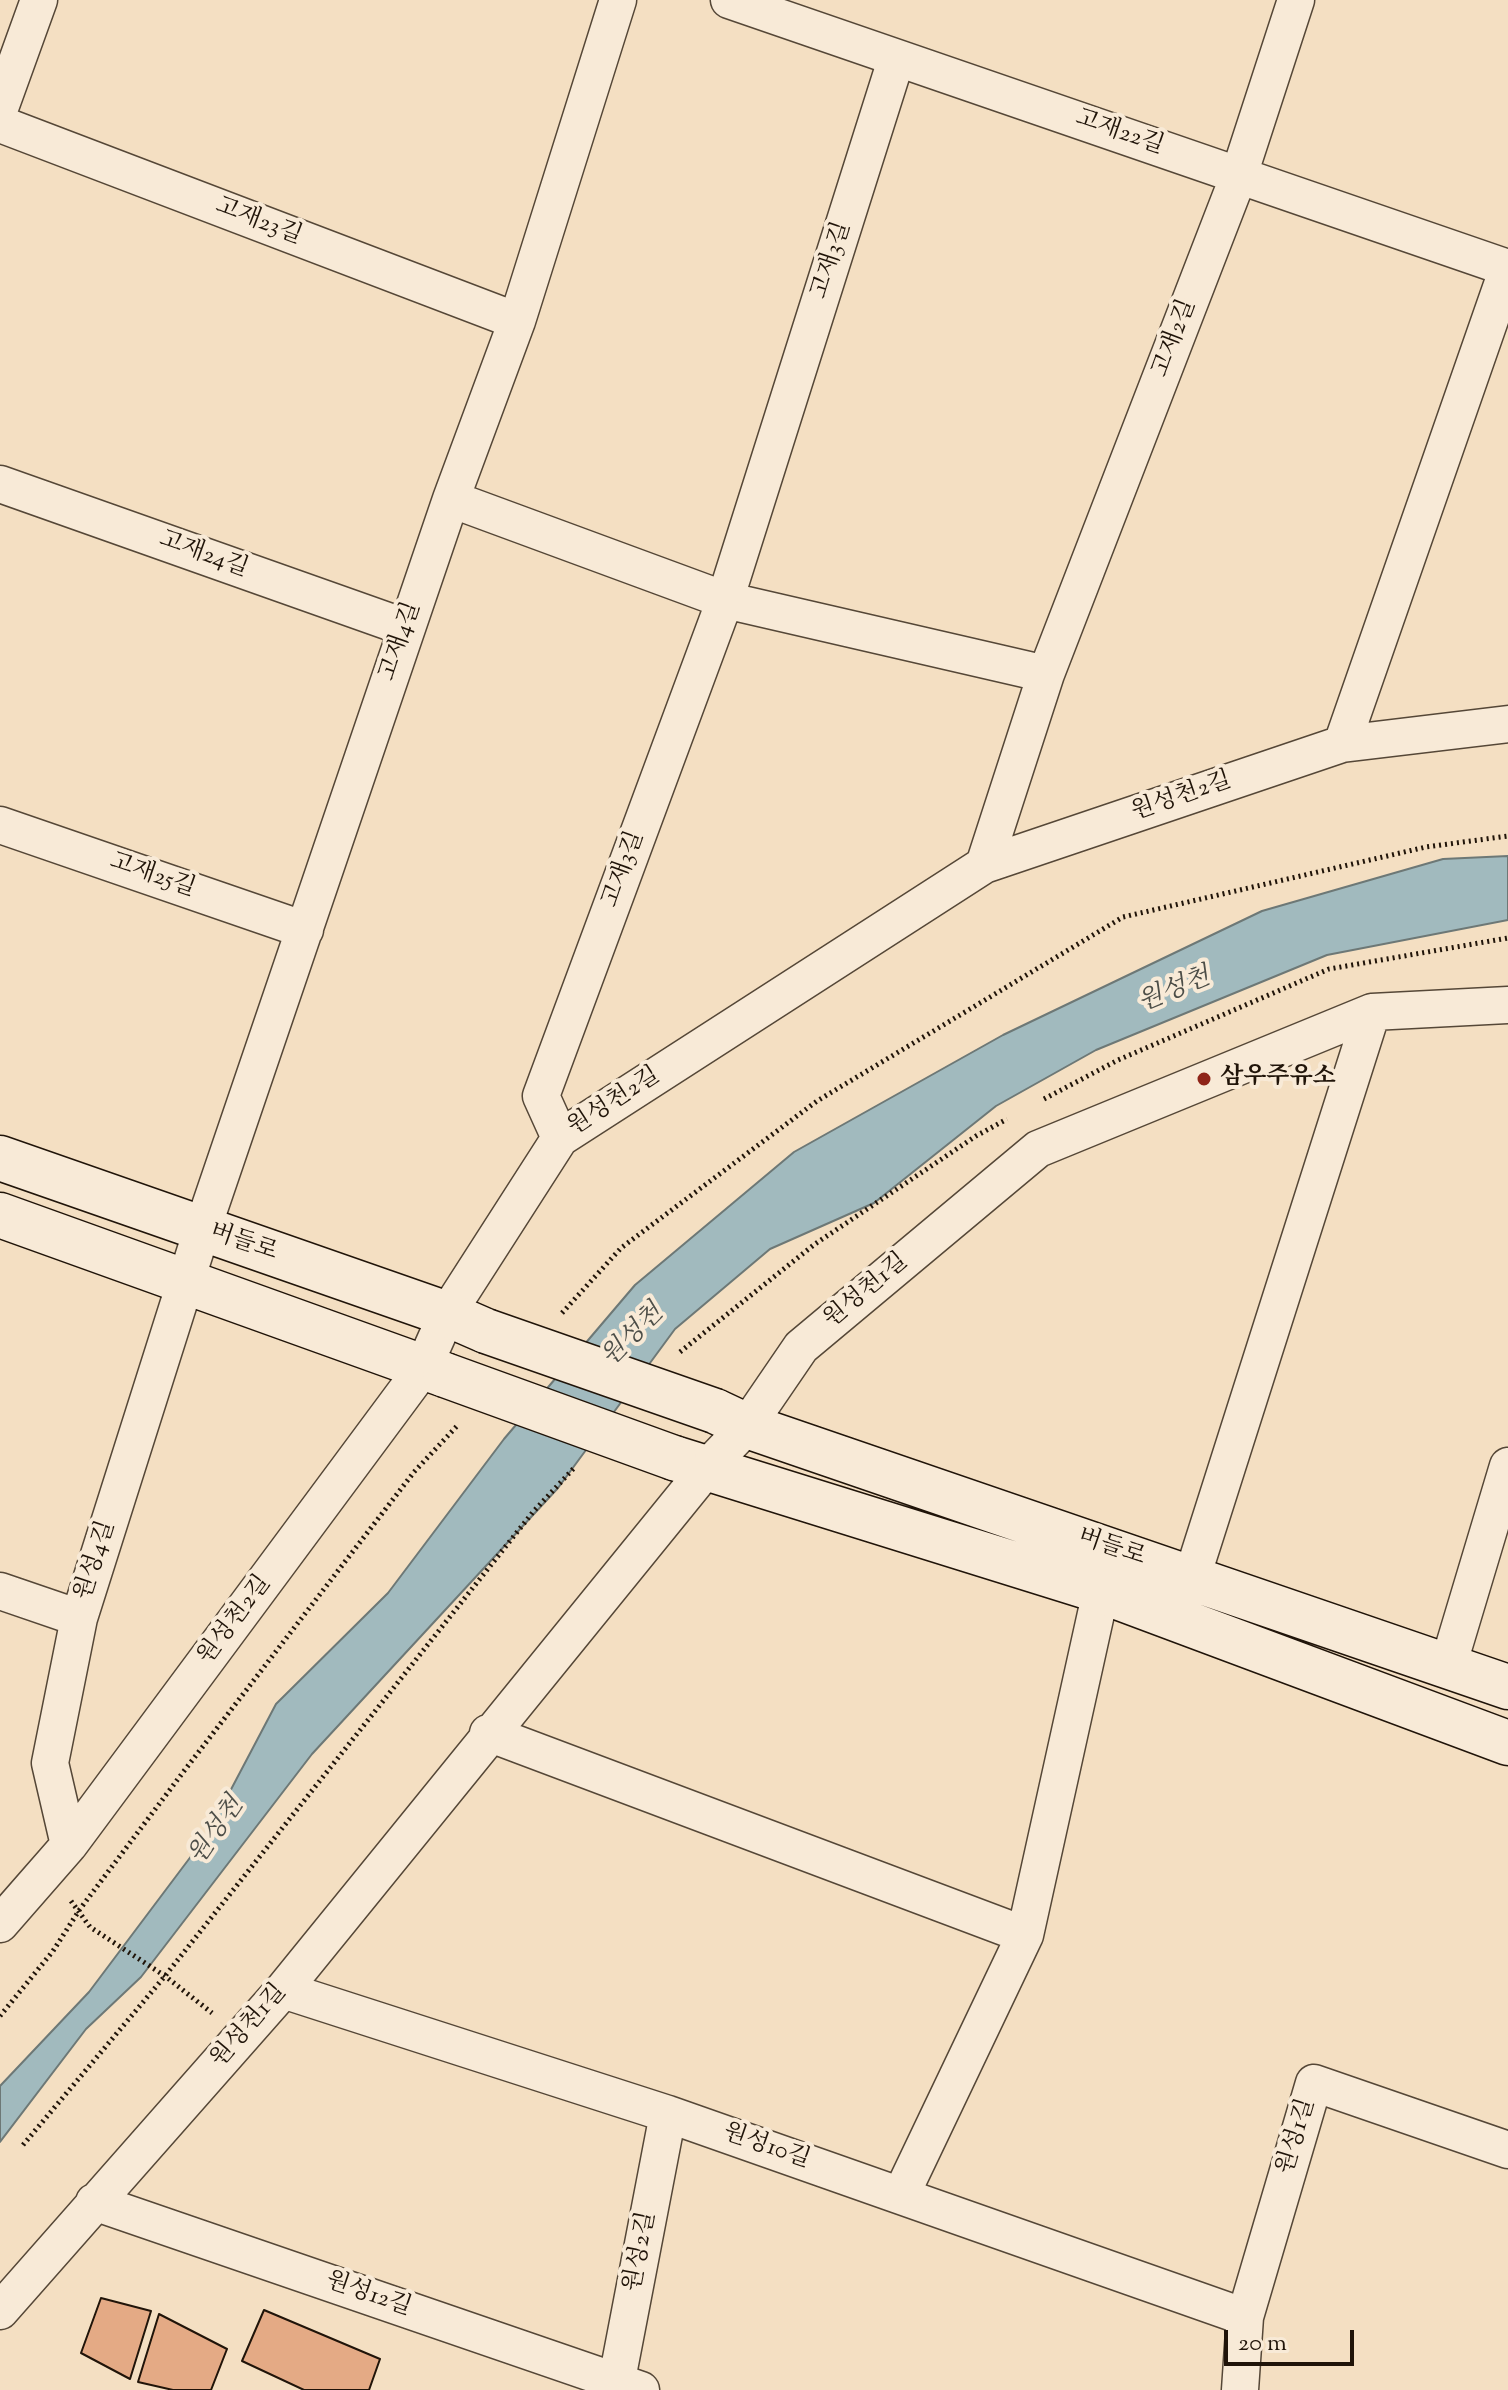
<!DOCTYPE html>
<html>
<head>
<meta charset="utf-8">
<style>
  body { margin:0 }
  #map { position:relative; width:1508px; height:2390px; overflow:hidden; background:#f4dfc2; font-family:"Sorts Mill Goudy",serif }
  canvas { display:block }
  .scale { position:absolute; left:1224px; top:2330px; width:130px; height:36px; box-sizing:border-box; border:4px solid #201409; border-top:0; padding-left:10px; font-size:24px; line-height:28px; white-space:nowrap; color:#201409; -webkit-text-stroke:6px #f8ead7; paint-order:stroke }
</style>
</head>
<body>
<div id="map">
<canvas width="1508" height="2390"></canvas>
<div class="scale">20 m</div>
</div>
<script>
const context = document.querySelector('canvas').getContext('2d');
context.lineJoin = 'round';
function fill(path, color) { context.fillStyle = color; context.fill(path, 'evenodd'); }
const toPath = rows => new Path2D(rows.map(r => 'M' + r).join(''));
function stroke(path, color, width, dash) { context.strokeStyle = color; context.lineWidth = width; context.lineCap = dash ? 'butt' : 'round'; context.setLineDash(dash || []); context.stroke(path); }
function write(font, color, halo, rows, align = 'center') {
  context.font = font + ' "Sorts Mill Goudy","Noto Serif KR",serif'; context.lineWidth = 8; context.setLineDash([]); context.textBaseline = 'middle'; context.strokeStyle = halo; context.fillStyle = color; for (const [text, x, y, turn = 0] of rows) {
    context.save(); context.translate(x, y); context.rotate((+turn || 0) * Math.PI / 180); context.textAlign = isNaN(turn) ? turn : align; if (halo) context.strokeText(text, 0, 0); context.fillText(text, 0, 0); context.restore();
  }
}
const water = toPath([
  [1508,856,1508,920,1327,955,1096,1050,996,1106,874,1203,770,1249,675,1329,558,1488,312,1754,141,1977,86,2029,0,2142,0,2086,89,1992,207,1835,276,1704,388,1593,504,1439,635,1285,794,1152,1003,1035,1262,911,1443,859,1508,856]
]);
const building = toPath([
  [101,2298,151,2311,130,2379,81,2353,101,2298],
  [264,2310,380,2359,369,2390,304,2390,242,2361,264,2310],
  [159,2314,227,2349,211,2390,173,2390,138,2382,159,2314]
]);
const path = toPath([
  [1044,1099,1118,1060,1329,969,1508,938],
  [562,1313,621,1248,817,1101,1123,917,1426,847,1508,836],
  [680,1352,815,1244,976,1136,1007,1119],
  [71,1901,90,1927,165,1976,212,2013],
  [0,2016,53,1951,80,1909,184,1771,414,1472,457,1426],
  [23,2145,165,1976,533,1512,574,1468]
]);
const street = toPath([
  [729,0,1508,268],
  [0,108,39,0],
  [0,124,517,321],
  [0,484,407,628],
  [451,499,725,600,1046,674],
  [1342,744,1508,268],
  [0,825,305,930],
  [984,865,1046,674,1239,175,1296,0],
  [560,1138,541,1096,725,600,896,60],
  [1192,1577,1372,1012],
  [0,1591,79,1618],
  [1448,1666,1508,1466],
  [488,1733,1025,1935],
  [69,1845,50,1763,79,1618,202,1230,451,499,517,321,618,0],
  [0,1924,69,1845,423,1368,447,1314,560,1138,984,865,1342,744,1508,724],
  [283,1990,668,2114,1245,2317],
  [901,2195,1025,1935,1101,1591],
  [94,2202,641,2390],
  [0,2311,283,1990,707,1468,747,1426,801,1347,1038,1149,1372,1012,1508,1005],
  [615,2390,668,2114],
  [1240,2390,1245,2317,1314,2083,1508,2150]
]);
const secondary = toPath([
  [0,1158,447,1314,486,1331],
  [0,1215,445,1375],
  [715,1411,747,1426,1508,1687],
  [674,1458,1101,1591,1508,1743]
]);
const secondaryBridge = toPath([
  [486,1331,715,1411],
  [445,1375,674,1458]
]);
const markers = [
  [1204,1079,8,"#8f2418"]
];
const streetNames = [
  ["고재22길",1119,134,19],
  ["고재23길",258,223,21],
  ["고재3길",833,261,-72],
  ["고재2길",1176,339,-69],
  ["고재24길",203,556,20],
  ["고재4길",402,642,-71],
  ["원성천2길",1182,798,-19],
  ["고재3길",625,870,-70],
  ["고재25길",152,877,19],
  ["원성천2길",615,1103,-33],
  ["버들로",243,1244,19],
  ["원성천1길",867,1292,-40],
  ["버들로",1111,1549,19],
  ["원성4길",97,1561,-72],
  ["원성천2길",236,1621,-53],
  ["원성천1길",250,2027,-49],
  ["원성1길",1298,2137,-73],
  ["원성10길",766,2148,19],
  ["원성2길",642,2252,-79],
  ["원성12길",368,2296,19]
];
const poiNames = [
  ["삼우주유소",1220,1079]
];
const waterNames = [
  ["원성천",1175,992,-22],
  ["원성천",634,1337,-45],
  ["원성천",218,1832,-55]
];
fill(water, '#a1babe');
stroke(water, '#6d7876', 2);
fill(building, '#e4aa85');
stroke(building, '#201409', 2);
stroke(street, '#554737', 39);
stroke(secondary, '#201409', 47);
stroke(path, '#201409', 5, [2, 4]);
stroke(street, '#f8ead7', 36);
stroke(secondary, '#f8ead7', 44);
stroke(secondaryBridge, '#201409', 47, []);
stroke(secondaryBridge, '#f8ead7', 44);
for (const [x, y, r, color] of markers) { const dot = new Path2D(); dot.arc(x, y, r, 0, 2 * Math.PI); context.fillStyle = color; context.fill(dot); stroke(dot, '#f8ead7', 3); }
write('24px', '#201409', '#f8ead7', streetNames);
write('bold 24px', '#201409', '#f8ead7', poiNames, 'left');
write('italic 26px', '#4d4e48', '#f8ead7', waterNames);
</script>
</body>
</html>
